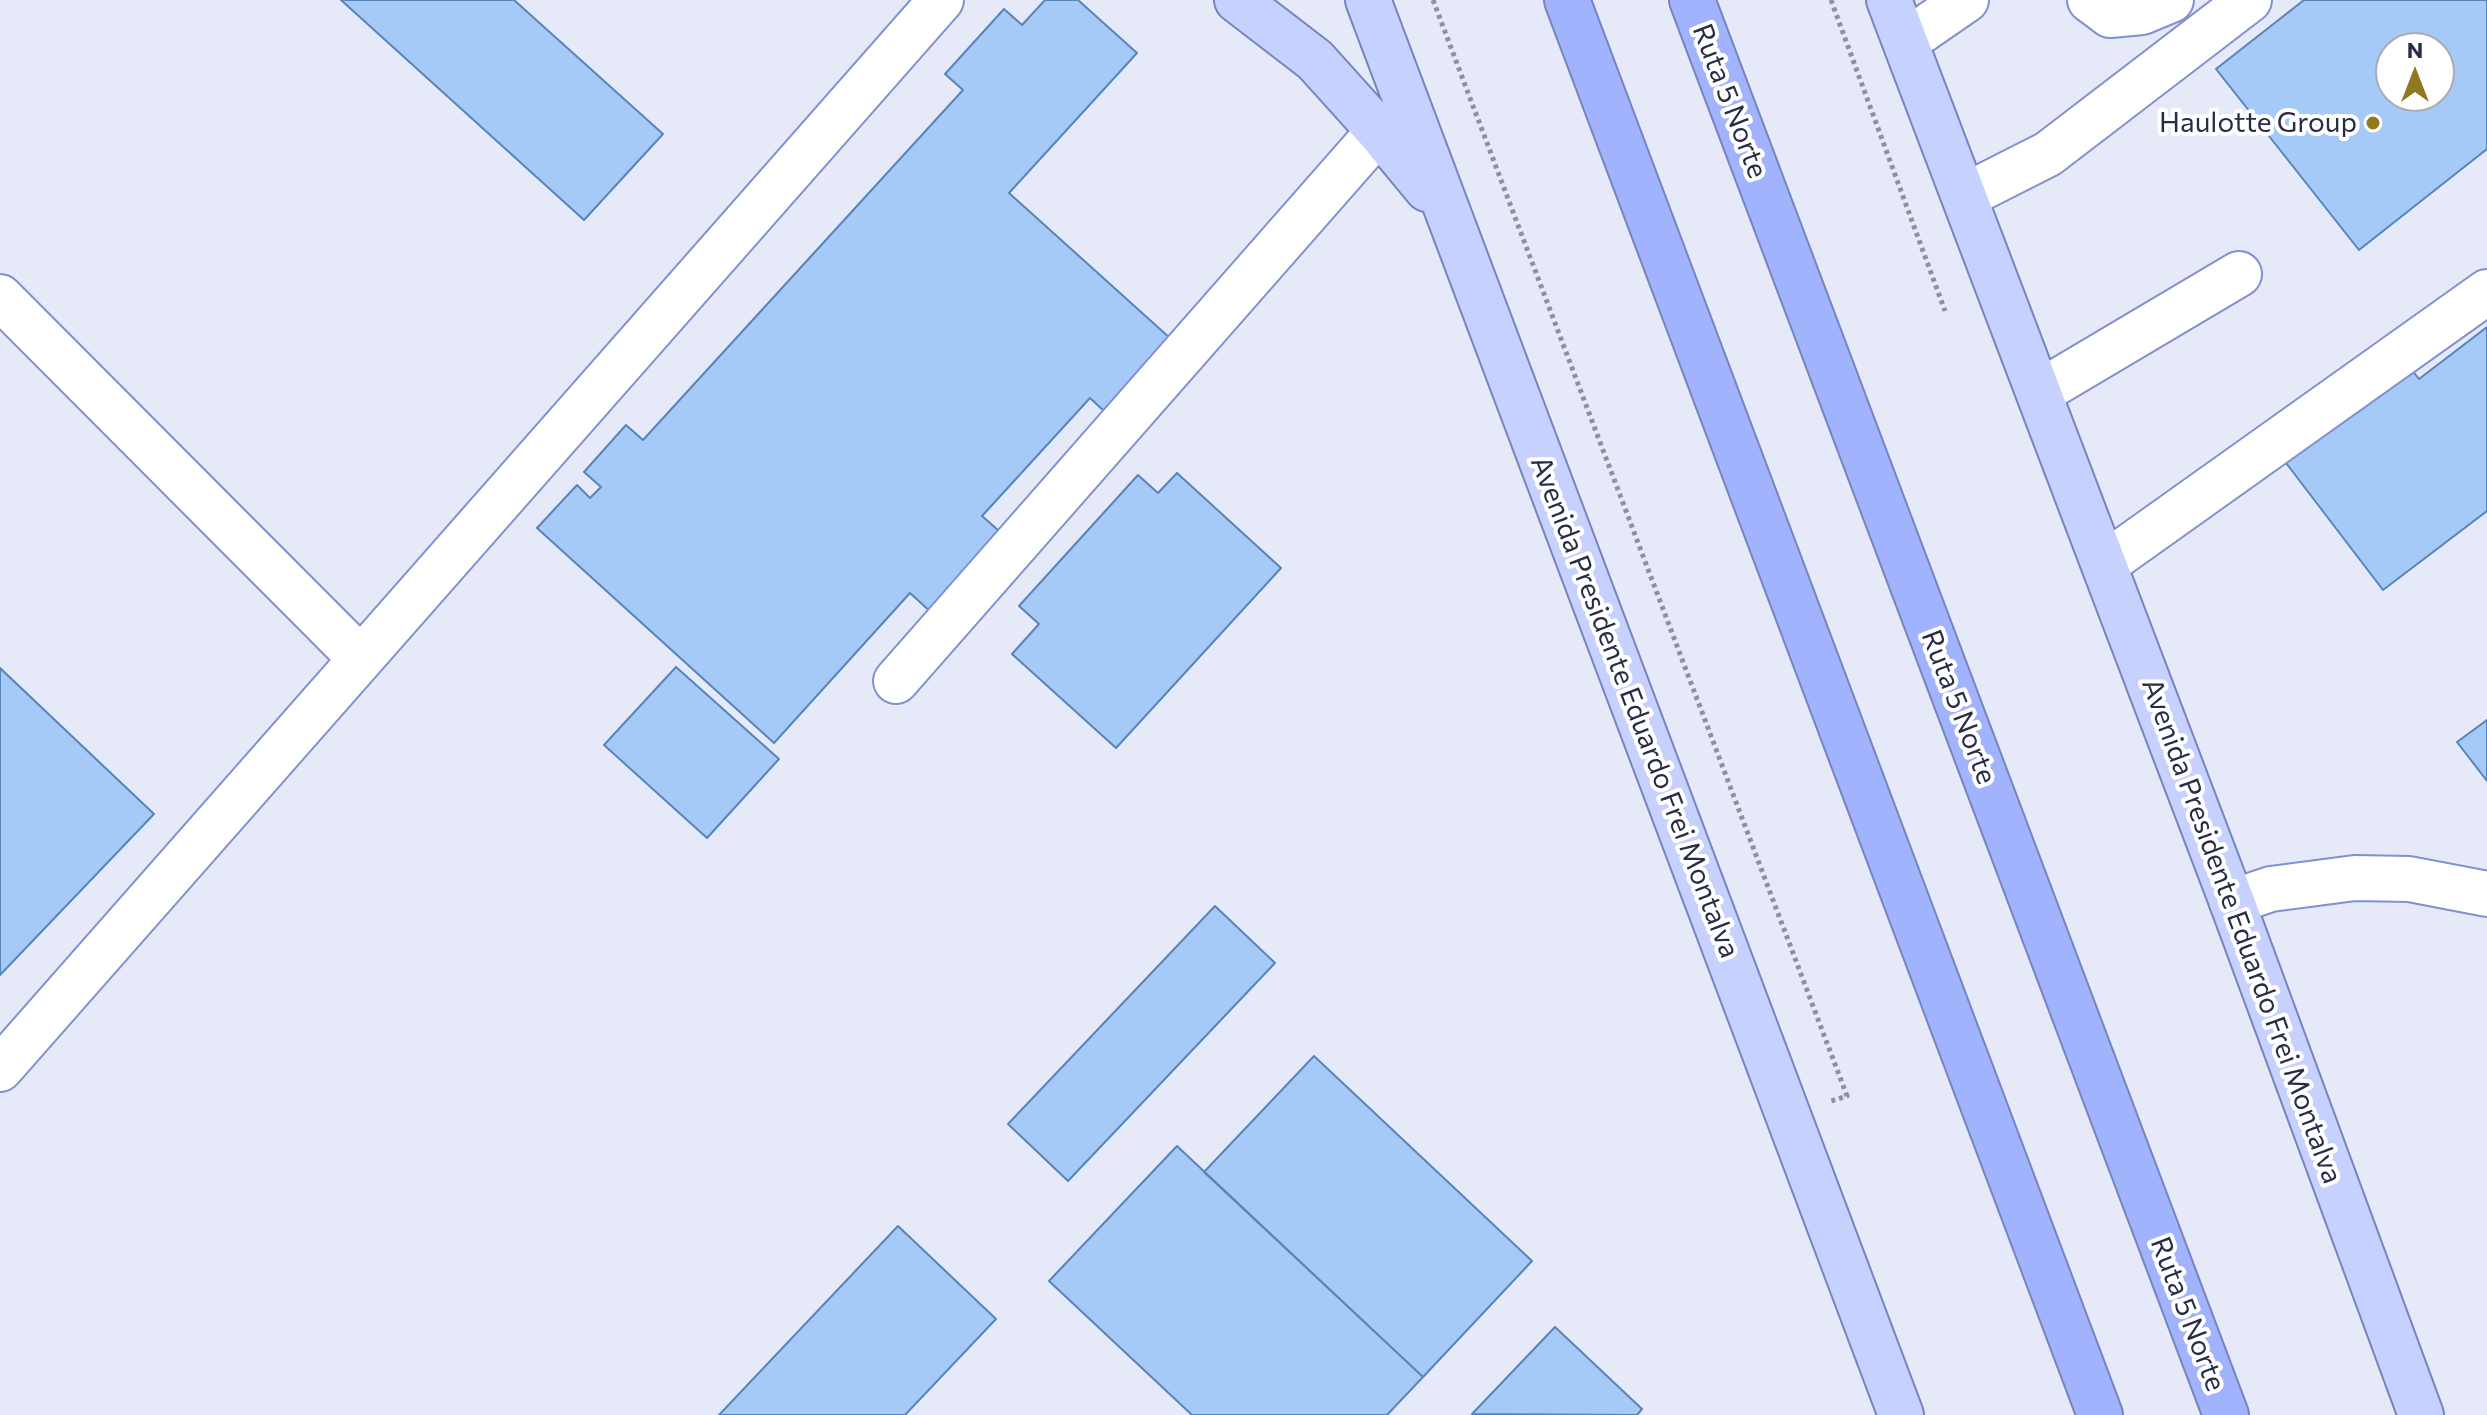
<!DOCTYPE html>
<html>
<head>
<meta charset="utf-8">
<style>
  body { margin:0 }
  #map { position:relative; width:2487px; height:1415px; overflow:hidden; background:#e6eaf8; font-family:Commissioner,sans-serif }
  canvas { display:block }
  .north { position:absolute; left:2375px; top:32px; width:80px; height:80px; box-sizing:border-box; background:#fff; border:2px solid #a9abb5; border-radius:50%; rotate:0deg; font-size:22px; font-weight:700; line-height:32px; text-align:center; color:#272d47 }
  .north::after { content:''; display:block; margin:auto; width:28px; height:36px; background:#90791e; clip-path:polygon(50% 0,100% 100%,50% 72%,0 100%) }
</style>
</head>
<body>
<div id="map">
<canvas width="2487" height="1415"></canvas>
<div class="north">N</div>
</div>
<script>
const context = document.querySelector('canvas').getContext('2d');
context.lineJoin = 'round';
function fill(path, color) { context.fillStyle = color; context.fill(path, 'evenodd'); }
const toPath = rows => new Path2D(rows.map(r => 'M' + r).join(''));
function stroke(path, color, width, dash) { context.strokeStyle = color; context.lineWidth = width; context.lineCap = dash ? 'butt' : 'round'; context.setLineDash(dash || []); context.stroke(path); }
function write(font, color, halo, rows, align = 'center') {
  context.font = font + ' Commissioner,sans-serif'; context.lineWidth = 8; context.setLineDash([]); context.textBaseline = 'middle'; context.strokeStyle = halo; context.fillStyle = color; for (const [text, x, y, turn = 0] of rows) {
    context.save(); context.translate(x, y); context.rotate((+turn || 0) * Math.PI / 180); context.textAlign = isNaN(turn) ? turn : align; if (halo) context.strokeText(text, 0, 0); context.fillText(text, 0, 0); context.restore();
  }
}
const building = toPath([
  [341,0,514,0,663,134,584,220,341,0],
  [1045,0,1078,0,1137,53,1009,193,1171,339,1105,412,1090,398,982,516,1006,537,934,615,910,593,774,743,537,528,577,485,590,498,601,487,584,472,626,425,643,440,963,90,945,74,1004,9,1022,25,1045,0],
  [2304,0,2487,0,2487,149,2359,250,2216,69,2304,0],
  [2391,48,2439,48,2439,96,2391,96,2391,48],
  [2487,327,2487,511,2383,590,2283,459,2408,365,2419,379,2487,327],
  [1177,473,1281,568,1116,748,1012,654,1039,624,1019,606,1138,475,1158,493,1177,473],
  [676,667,779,759,707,838,604,745,676,667],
  [0,668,154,814,0,975,0,668],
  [2487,720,2487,781,2457,742,2487,720],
  [1215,906,1275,963,1068,1181,1008,1124,1215,906],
  [1314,1056,1532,1261,1423,1377,1204,1172,1314,1056],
  [1177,1146,1423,1377,1387,1415,1192,1415,1049,1281,1177,1146],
  [898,1226,996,1319,905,1415,719,1415,898,1226],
  [1555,1327,1642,1409,1637,1415,1472,1414,1555,1327]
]);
const path = toPath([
  [1433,0,1847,1096,1828,1102],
  [1831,0,1945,311]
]);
const minor = toPath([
  [2090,0,2110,15,2142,12,2171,0],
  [1921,31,1966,0],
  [1965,196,2048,154,2249,0],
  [0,297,360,658],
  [2040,392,2239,274],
  [2105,564,2487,292],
  [896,681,1379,131],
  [2232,902,2271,889,2355,878,2409,879,2487,894],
  [0,1069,941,0]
]);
const major = toPath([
  [1237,0,1315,60,1379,131,1427,189],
  [1368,0,1901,1415],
  [1889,0,2232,902,2421,1415]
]);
const highway = toPath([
  [1567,0,2100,1415],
  [1692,0,2226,1415]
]);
const markers = [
  [2373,123,8,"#90791e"]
];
const streetNames = [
  ["Ruta 5 Norte",1730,101,69],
  ["Avenida Presidente Eduardo Frei Montalva",1635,707,69],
  ["Ruta 5 Norte",1959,707,69],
  ["Avenida Presidente Eduardo Frei Montalva",2242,931,70],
  ["Ruta 5 Norte",2188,1314,69]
];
const poiNames = [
  ["Haulotte Group",2357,123]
];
fill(building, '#a5caf8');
stroke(building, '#5884ba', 2);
stroke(minor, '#8190cf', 48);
stroke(major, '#7784be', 48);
stroke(highway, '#7784be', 48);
stroke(path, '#8b90a4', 5, [4, 4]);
stroke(minor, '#fff', 44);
stroke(major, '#c7d1fe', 44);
stroke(highway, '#a2b3fe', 44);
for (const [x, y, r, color] of markers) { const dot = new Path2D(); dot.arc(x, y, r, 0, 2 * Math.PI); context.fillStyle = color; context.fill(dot); stroke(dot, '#fff', 3); }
write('28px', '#272d47', '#fff', streetNames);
write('28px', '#272d47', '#fff', poiNames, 'right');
</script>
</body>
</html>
